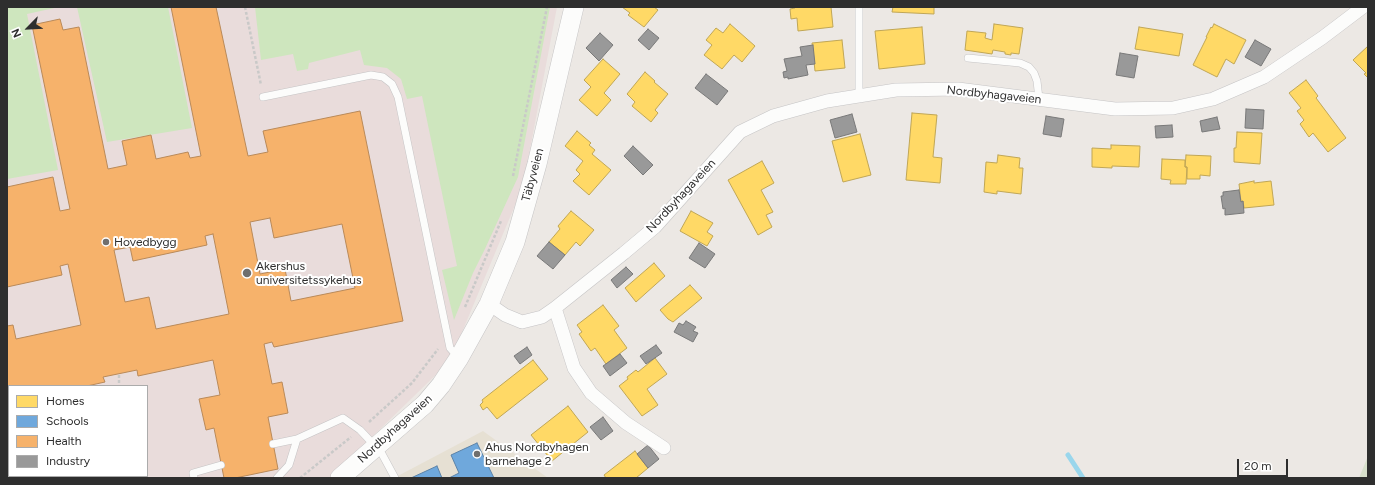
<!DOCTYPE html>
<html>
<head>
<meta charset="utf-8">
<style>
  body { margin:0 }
  #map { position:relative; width:1375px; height:485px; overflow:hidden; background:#ece8e4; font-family:Figtree,sans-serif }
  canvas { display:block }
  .frame { position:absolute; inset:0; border:8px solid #2e2e2e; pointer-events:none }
  .legend { position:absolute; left:8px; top:385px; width:140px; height:92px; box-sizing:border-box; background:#fff; border:1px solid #ababab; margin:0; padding:5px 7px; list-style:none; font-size:12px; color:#2e2e2e }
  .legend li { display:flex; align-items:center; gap:8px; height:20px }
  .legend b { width:20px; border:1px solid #ababab }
  .north { position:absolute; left:8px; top:8px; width:40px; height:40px; -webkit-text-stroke:3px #fff; paint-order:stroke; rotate:246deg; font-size:11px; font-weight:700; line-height:16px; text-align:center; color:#2e2e2e }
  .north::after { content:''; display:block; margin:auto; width:14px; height:18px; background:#2e2e2e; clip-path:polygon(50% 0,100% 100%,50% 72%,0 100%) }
  .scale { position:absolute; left:1237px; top:459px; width:51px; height:18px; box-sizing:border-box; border:2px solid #2e2e2e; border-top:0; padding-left:5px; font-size:12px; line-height:14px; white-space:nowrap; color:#2e2e2e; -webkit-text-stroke:3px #fff; paint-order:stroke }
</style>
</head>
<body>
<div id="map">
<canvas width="1375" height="485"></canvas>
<div class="frame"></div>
<ul class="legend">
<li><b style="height:11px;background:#ffd966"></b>Homes</li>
<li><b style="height:11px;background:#6fa8dc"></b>Schools</li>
<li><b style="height:11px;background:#f6b26b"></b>Health</li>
<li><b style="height:11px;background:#999"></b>Industry</li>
</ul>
<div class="north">N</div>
<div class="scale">20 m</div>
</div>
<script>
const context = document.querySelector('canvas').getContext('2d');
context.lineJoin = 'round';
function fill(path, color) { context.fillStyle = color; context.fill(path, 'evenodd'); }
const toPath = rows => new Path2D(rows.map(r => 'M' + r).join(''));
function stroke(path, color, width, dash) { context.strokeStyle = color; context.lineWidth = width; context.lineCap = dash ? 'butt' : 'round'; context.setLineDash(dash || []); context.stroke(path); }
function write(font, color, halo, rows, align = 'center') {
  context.font = font + ' Figtree,sans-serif'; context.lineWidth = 4; context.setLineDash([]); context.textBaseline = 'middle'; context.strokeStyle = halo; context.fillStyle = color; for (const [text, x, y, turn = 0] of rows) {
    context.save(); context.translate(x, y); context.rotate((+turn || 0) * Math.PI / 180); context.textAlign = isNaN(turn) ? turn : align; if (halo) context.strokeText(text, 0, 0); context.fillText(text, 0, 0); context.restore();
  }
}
const education = toPath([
  [483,431,548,478,394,478]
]);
const medical = toPath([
  [7,7,557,7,523,186,450,361,330,478,7,478],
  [9,386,147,386,147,476,9,476]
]);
const green = toPath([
  [7,7,59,7,27,14,58,170,7,179],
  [77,7,168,7,192,128,107,142],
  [255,7,550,7,518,177,484,251,473,273,454,320,442,270,457,266,422,96,407,99,401,79,387,68,364,65,360,50,309,63,308,69,297,71,293,54,261,60]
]);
const cemetery = toPath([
  [1368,456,1368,478,1359,478]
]);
const homes = toPath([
  [622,7,654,7,658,10,644,27,628,15,630,13,622,7],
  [795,7,831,7,833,27,798,31,797,18,791,19,790,9,795,8,795,7],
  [893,7,934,7,934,14,892,12,893,7],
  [730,24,755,46,742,62,734,55,722,69,704,55,712,45,706,40,716,28,723,33,730,24],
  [994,24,1023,28,1019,54,1011,53,1011,55,1005,54,1005,52,993,50,992,54,965,50,967,31,986,33,985,38,992,40,994,24],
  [1214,24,1246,40,1234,64,1226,59,1217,77,1193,65,1207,37,1206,37,1211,27,1212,28,1214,24],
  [922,27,925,64,879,69,875,31,922,27],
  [1139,27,1183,34,1179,56,1135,49,1139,27],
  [842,40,845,68,815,71,812,43,842,40],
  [1368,46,1368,78,1364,74,1366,73,1353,60,1368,46],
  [603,59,620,74,604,93,611,100,597,116,579,100,591,87,584,80,603,59],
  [645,72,655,81,654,82,668,94,655,110,658,113,651,122,632,106,635,102,627,94,645,72],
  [1306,80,1318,96,1316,98,1346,138,1328,152,1313,133,1309,137,1300,124,1304,120,1297,111,1301,108,1289,93,1306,80],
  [912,113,937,115,933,157,942,158,940,183,906,180,912,113],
  [577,131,591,143,589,145,595,150,592,154,611,170,589,195,573,181,580,174,576,170,583,161,565,146,577,131],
  [1237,132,1262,133,1260,164,1234,162,1234,148,1236,148,1237,132],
  [860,134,871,175,843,182,832,141,860,134],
  [1111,145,1140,146,1139,167,1112,166,1112,168,1092,167,1092,148,1111,149,1111,145],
  [998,155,1020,158,1019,168,1023,168,1021,194,997,191,997,194,984,192,986,162,997,163,998,155],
  [1186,155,1211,156,1210,176,1200,175,1200,179,1187,179,1187,167,1185,167,1186,155],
  [1162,159,1185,160,1185,167,1187,167,1186,184,1170,184,1171,180,1161,179,1162,159],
  [762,161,774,183,761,190,773,212,766,215,772,227,758,235,728,180,762,161],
  [1254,181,1254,183,1271,181,1274,205,1244,208,1243,201,1241,202,1239,184,1254,181],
  [571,211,594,230,580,246,576,242,565,255,549,242,560,229,558,226,571,211],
  [691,211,713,223,707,232,713,236,707,246,680,231,691,211],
  [654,263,665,276,636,302,625,288,654,263],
  [690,285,702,298,673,322,668,319,660,310,690,285],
  [603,305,619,326,614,330,627,348,606,364,595,348,591,351,579,334,582,332,577,325,603,305],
  [655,358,667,374,647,389,658,405,642,416,619,386,628,379,627,377,636,370,638,372,655,358],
  [533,360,548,379,497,419,487,407,483,410,480,405,483,402,482,400,533,360],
  [568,406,588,432,552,461,531,435,568,406],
  [635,451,648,468,636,478,606,478,604,475,635,451]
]);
const schools = toPath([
  [477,443,494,478,449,478,459,473,451,455,477,443],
  [437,466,442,478,411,478,437,466],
  [7,471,9,471,9,476,110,476,110,478,7,478,7,471]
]);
const health = toPath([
  [171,7,216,7,248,156,268,152,263,131,360,111,403,321,274,347,272,342,264,344,272,384,282,382,288,413,268,417,278,469,235,478,224,478,214,428,206,430,199,399,220,395,213,360,138,376,137,370,103,377,105,382,87,386,9,386,9,402,7,403,7,326,13,325,16,339,81,325,68,264,60,266,62,275,7,287,7,187,53,177,60,211,70,209,32,25,60,19,63,30,79,27,108,169,127,165,122,141,151,135,156,159,188,152,190,158,201,156,171,7],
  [270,218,274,238,342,224,355,288,291,301,285,269,260,274,250,222,270,218],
  [213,234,229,314,156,329,149,297,125,302,114,250,130,247,133,261,207,245,205,236,213,234]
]);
const industry = toPath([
  [648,29,659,38,649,50,638,40,648,29],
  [600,33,613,45,599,61,586,48,600,33],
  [1255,40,1271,49,1261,66,1245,57,1255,40],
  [813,45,815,64,806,65,808,75,788,79,788,77,784,78,783,72,787,71,784,59,802,56,800,47,813,45],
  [1120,53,1138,56,1134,78,1116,75,1120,53],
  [706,74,728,91,717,105,695,88,706,74],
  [1246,109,1264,110,1263,129,1245,128,1246,109],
  [852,114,857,132,835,138,830,120,852,114],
  [1046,116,1064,119,1061,137,1043,134,1046,116],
  [1217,117,1220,129,1202,132,1200,121,1217,117],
  [1172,125,1173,137,1156,138,1155,126,1172,125],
  [633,146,653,165,643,175,624,156,633,146],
  [1239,190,1241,202,1243,201,1244,213,1225,215,1225,208,1223,209,1221,196,1223,196,1223,192,1239,190],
  [549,242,565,255,553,269,537,256,549,242],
  [699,243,715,254,705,268,689,258,699,243],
  [626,267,633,274,617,288,611,280,626,267],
  [686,321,696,327,693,331,698,333,693,342,674,332,679,323,683,325,686,321],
  [656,345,662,353,646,364,640,356,656,345],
  [527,347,532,355,520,364,514,356,527,347],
  [620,354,627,363,610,376,603,366,620,354],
  [603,417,613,431,601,440,590,427,603,417],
  [648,445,659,459,648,468,637,454,648,445]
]);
const stream = toPath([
  [1068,455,1083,478]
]);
const path = toPath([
  [245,7,261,85],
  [513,176,547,7],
  [465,307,501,221],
  [119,375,119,386],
  [7,418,9,418],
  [369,422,412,383,438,349],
  [300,478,351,437]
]);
const lane = toPath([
  [968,58,1020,63,1029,67,1034,73,1037,81,1039,99],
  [859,96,859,7],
  [263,97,371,75,383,77,392,84,398,97,450,348,458,357],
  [273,444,297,439,343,418,360,430,376,447,382,454,395,478],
  [122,476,123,478],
  [194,478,193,473,221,465],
  [277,478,289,465,297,439]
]);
const street = toPath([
  [489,304,505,315,522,322,542,317,555,308,624,253,655,227,740,132,773,116,827,101,896,90,958,89,1115,109,1173,108,1213,99,1264,77,1322,38,1363,7],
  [555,308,574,368,591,393,626,423,664,448]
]);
const secondary = toPath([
  [340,478,425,404,441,385,459,358,489,304,515,242,537,164,574,7]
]);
const markers = [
  [106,242,4,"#706f6e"],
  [247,273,5,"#706f6e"],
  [477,454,4,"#706f6e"]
];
const streetNames = [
  ["Nordbyhagaveien",994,95,6],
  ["Täbyveien",533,175,-75],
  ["Nordbyhagaveien",681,196,-47],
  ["Nordbyhagaveien",395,429,-42]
];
const poiNames = [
  ["Hovedbygg",114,242],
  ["Akershus",256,266],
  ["universitetssykehus",256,280],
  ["Ahus Nordbyhagen",485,447],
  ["barnehage 2",485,461]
];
fill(education, '#e6e0d3');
fill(medical, '#e9dcdb');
fill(green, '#cee6be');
fill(cemetery, '#d8e0cc');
fill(homes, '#ffd966');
stroke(homes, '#c0a655', 1);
fill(schools, '#6fa8dc');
stroke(schools, '#5c83a8', 1);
fill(health, '#f6b26b');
stroke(health, '#ba8a59', 1);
fill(industry, '#999');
stroke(industry, '#797979', 1);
stroke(stream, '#99d6ec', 5);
stroke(lane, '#c5c4c5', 8);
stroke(street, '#c5c4c5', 14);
stroke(secondary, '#c5c4c5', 20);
stroke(path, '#c9c9c8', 2.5, [3, 2]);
stroke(lane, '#fcfcfb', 7);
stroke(street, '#fcfcfb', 13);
stroke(secondary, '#fcfcfb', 19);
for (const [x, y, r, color] of markers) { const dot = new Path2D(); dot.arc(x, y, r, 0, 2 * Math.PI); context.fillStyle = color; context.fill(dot); stroke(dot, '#fff', 1.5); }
write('12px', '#2e2e2e', '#fff', streetNames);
write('12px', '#2e2e2e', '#fff', poiNames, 'left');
</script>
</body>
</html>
